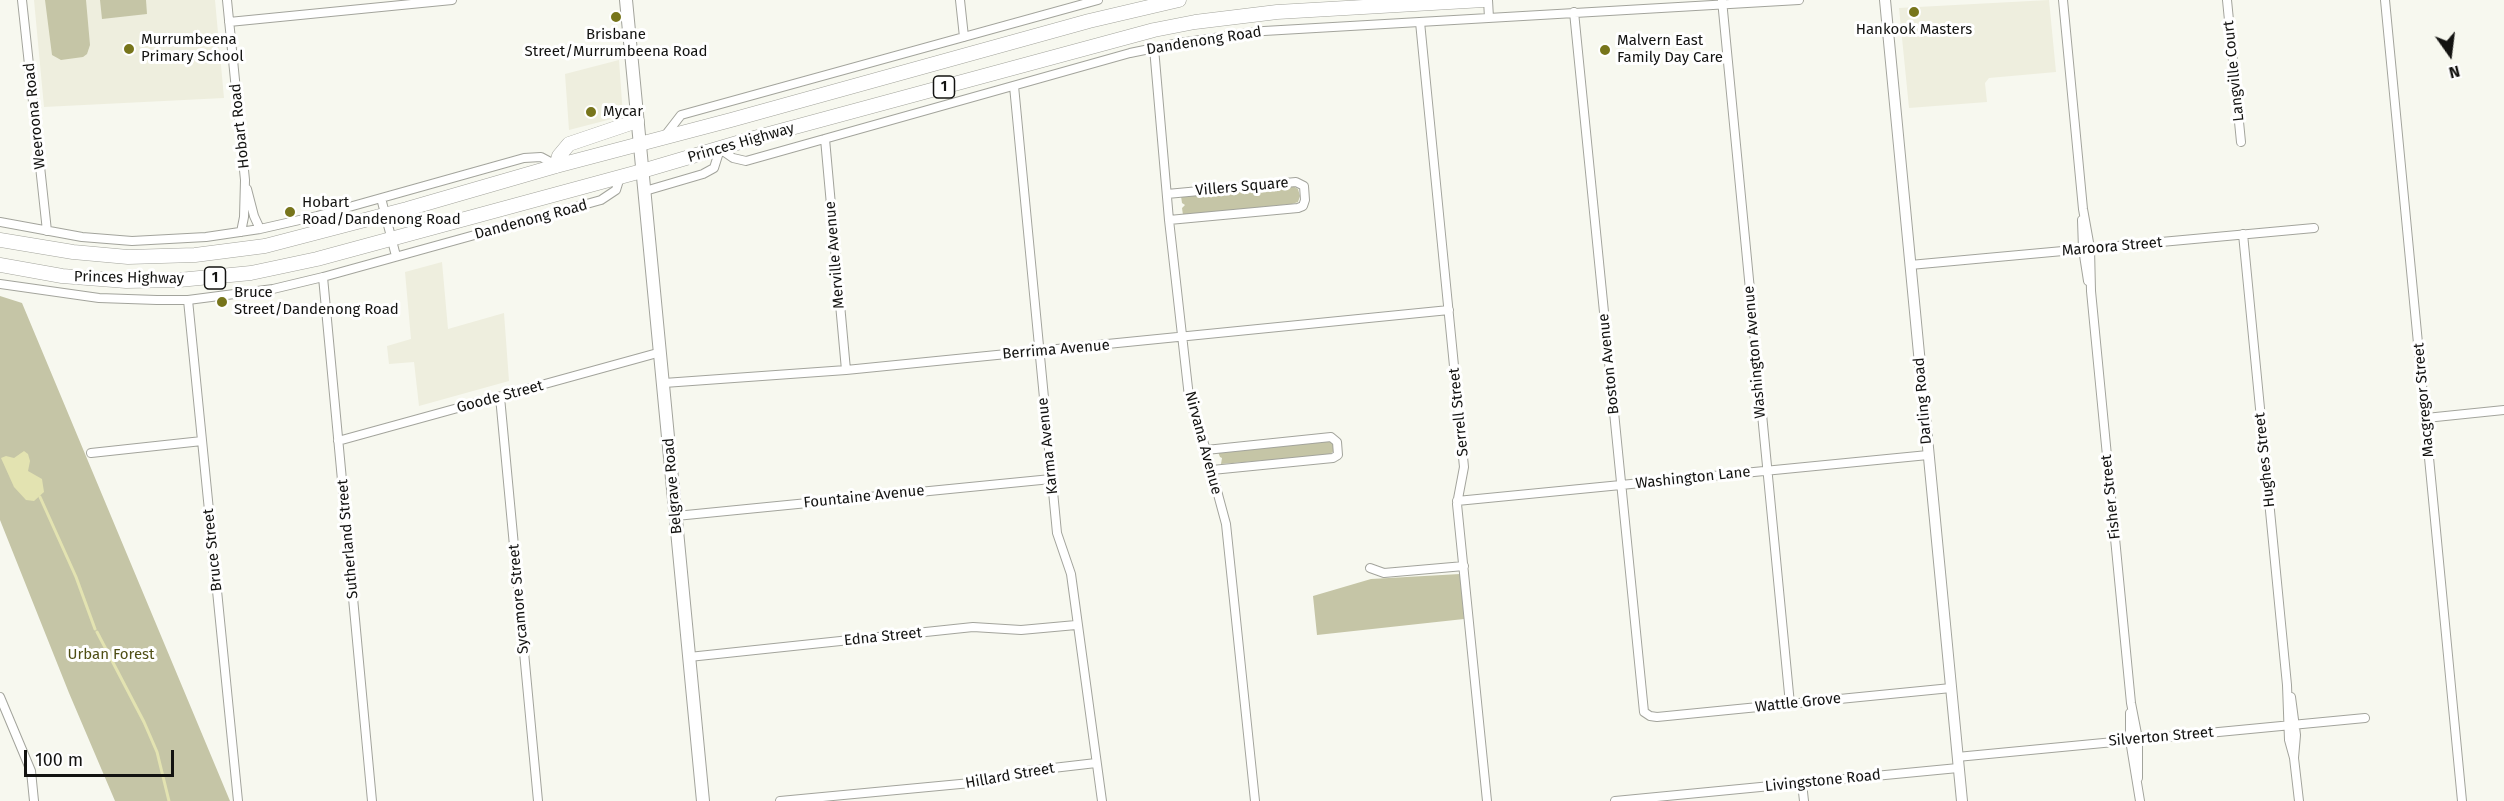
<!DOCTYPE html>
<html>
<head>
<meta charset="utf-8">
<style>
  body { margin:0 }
  #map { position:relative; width:2504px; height:801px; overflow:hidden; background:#f7f8ef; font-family:"Fira Sans",sans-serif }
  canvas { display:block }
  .north { position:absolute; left:2420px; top:24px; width:60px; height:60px; -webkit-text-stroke:4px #fff; paint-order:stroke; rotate:166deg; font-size:16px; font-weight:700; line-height:24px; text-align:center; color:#131311 }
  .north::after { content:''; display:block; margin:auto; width:21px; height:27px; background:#131311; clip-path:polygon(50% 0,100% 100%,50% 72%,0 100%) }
  .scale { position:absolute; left:24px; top:750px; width:150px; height:27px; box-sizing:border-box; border:3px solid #131311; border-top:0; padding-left:8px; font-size:18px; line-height:21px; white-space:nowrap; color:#131311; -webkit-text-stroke:4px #fff; paint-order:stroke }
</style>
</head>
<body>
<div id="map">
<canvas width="2504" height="801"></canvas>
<div class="north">N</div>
<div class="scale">100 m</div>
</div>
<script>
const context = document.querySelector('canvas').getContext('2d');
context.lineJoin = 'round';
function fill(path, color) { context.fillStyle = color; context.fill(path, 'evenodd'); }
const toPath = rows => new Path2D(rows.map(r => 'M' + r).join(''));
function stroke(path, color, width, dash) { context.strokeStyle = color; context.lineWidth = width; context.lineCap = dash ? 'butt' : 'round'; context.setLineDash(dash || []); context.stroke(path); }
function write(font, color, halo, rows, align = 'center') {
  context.font = font + ' "Fira Sans",sans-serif'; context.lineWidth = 6; context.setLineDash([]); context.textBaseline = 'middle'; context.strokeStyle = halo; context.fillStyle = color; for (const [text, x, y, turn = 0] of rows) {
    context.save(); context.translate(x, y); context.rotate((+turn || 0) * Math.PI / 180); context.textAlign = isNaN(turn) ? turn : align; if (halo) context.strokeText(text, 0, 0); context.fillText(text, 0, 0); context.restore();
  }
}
const built = toPath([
  [34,0,215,0,224,98,44,107],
  [2049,0,2056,72,1989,78,1985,83,1987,102,1909,108,1899,8],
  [619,60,623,116,569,130,565,74],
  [442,262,448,329,504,313,509,381,419,406,414,362,389,364,387,346,411,339,405,272]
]);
const green = toPath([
  [45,0,86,0,90,45,87,54,83,57,61,60,52,55],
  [100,0,146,0,147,14,102,19],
  [1293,186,1298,189,1300,196,1298,202,1292,204,1183,215,1182,208,1185,205,1182,203,1181,196],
  [0,296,22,303,230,801,115,801,69,693,0,520],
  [1329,441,1333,442,1335,450,1329,455,1221,464,1222,458,1220,457,1218,452],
  [1460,574,1464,619,1317,635,1313,596,1371,579]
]);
const water = toPath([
  [24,451,28,454,30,461,28,471,42,479,44,492,34,501,26,500,14,487,1,458,6,456,14,458]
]);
const stream = toPath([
  [40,497,76,577,95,629],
  [97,632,144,722,157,752,169,801]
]);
const minor = toPath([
  [22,0,47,231],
  [227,0,245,180,244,217,241,232],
  [960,0,964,37],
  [1488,0,1489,18],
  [1722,0,1790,704],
  [2063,0,2083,209,2090,248,2091,291,2131,703,2138,739,2138,778],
  [2227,0,2241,142],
  [2385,0,2462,801],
  [1574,12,1644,712,1650,716,1657,717,1951,688],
  [229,22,452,0],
  [1420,22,1464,467,1457,504,1487,801],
  [1154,48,1169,220,1189,397,1206,450,1226,524,1255,801],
  [1014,86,1057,533,1071,574,1102,801],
  [664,137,681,115,1098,0],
  [825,139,846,370],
  [247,189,254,216,260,229],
  [645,191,703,174,714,168,720,149,733,158,746,161,1130,53,1179,43,1264,31,1799,0],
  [1167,194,1296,182,1304,186,1305,200,1303,206,1298,208,1169,220],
  [381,198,396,256],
  [2082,220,2083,249,2088,281],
  [0,222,82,237,132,241,206,237,260,229,317,216,524,158,541,157,556,165],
  [2243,234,2287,685,2289,740,2294,758],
  [1910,265,2314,228],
  [323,277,372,801],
  [0,284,99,298,157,300,188,300,273,289,323,277,601,200,616,190,620,177],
  [188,300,238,801],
  [664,383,846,370,1449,310],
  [500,397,538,801],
  [2426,418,2504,410],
  [338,441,661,352],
  [1206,450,1331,437,1337,442,1338,455,1333,458,1212,470],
  [91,453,202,441],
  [1457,501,1928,455],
  [676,516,1051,479],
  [1370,568,1384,573,1464,566],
  [689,657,973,627,1021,630,1076,625],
  [0,697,31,771,34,801],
  [2291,697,2296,735,2294,758,2299,801],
  [2130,713,2130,740,2140,801],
  [1957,757,2365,718],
  [1802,783,1804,801],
  [780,801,992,781,1027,771,1096,763],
  [1615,801,1958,768]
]);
const tertiary = toPath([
  [1885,0,1962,801]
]);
const secondary = toPath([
  [626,0,703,801]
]);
const trunk = toPath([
  [556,166,559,156,569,144,637,121],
  [0,240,73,252,128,257,195,255,265,246,407,209,556,166,731,120,1089,21,1179,0],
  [0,265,62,276,126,281,179,280,251,273,317,259,642,171,754,138,1154,30,1195,22,1277,12,1484,0]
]);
const markers = [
  [1914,12,6,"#77751b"],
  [616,17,6,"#77751b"],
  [129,49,6,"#77751b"],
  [1605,50,6,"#77751b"],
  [591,112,6,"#77751b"],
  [290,212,6,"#77751b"],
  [222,302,6,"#77751b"]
];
const shields = [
  [944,87,21],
  [215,278,21]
];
const shieldNames = [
  ["1",944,87],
  ["1",215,278]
];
const poiNames = [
  ["Hankook Masters",1914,30,"center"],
  ["Brisbane",616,35,"center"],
  ["Street/Murrumbeena Road",616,52,"center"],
  ["Murrumbeena",141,40],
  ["Primary School",141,57],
  ["Malvern East",1617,41],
  ["Family Day Care",1617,58],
  ["Mycar",603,112],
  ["Hobart",302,203],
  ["Road/Dandenong Road",302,220],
  ["Bruce",234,293],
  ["Street/Dandenong Road",234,310]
];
const streetNames = [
  ["Dandenong Road",1204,41,-9],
  ["Langville Court",2234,71,-96],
  ["Weeroona Road",35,116,-96],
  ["Hobart Road",240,126,-96],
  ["Princes Highway",741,143,-16],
  ["Villers Square",1242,187,-5],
  ["Dandenong Road",531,220,-15],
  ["Maroora Street",2112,247,-5],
  ["Merville Avenue",835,255,-95],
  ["Princes Highway",129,278,1],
  ["Berrima Avenue",1056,350,-5],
  ["Washington Avenue",1755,352,-95],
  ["Boston Avenue",1609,364,-96],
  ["Goode Street",500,397,-15],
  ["Macgregor Street",2424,400,-95],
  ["Darling Road",1923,401,-95],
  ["Serrell Street",1459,412,-96],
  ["Nirvana Avenue",1203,443,75],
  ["Karma Avenue",1048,446,-96],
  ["Hughes Street",2265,460,-96],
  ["Washington Lane",1693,478,-6],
  ["Belgrave Road",673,486,-95],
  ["Fountaine Avenue",864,497,-6],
  ["Fisher Street",2111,497,-96],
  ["Sutherland Street",348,539,-95],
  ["Bruce Street",213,550,-96],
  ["Sycamore Street",519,599,-95],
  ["Edna Street",883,637,-6],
  ["Wattle Grove",1798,703,-6],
  ["Silverton Street",2161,737,-5],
  ["Hillard Street",1010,776,-10],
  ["Livingstone Road",1823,781,-6]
];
const parkNames = [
  ["Urban Forest",111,655]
];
fill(built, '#eeeede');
fill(green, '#c5c5a6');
fill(water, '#e3e3b1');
stroke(stream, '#e3e3b1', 3);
stroke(minor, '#a3a49c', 10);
stroke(tertiary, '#a3a49c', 12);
stroke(secondary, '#a3a49c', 14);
stroke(trunk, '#a3a49c', 15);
stroke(minor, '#fff', 8);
stroke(tertiary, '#fff', 10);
stroke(secondary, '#fff', 12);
stroke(trunk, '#fff', 14);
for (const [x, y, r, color] of markers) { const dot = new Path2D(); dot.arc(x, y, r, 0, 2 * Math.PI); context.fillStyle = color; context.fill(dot); stroke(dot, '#fff', 2); }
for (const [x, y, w] of shields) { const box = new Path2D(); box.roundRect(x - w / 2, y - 11, w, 22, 4.5); context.fillStyle = '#fff'; context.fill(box); stroke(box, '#131311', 1.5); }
write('bold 14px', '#131311', null, shieldNames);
write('15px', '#131311', '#fff', poiNames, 'left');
write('15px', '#131311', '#fff', streetNames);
write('15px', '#4f4e15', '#fff', parkNames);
</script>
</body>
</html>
